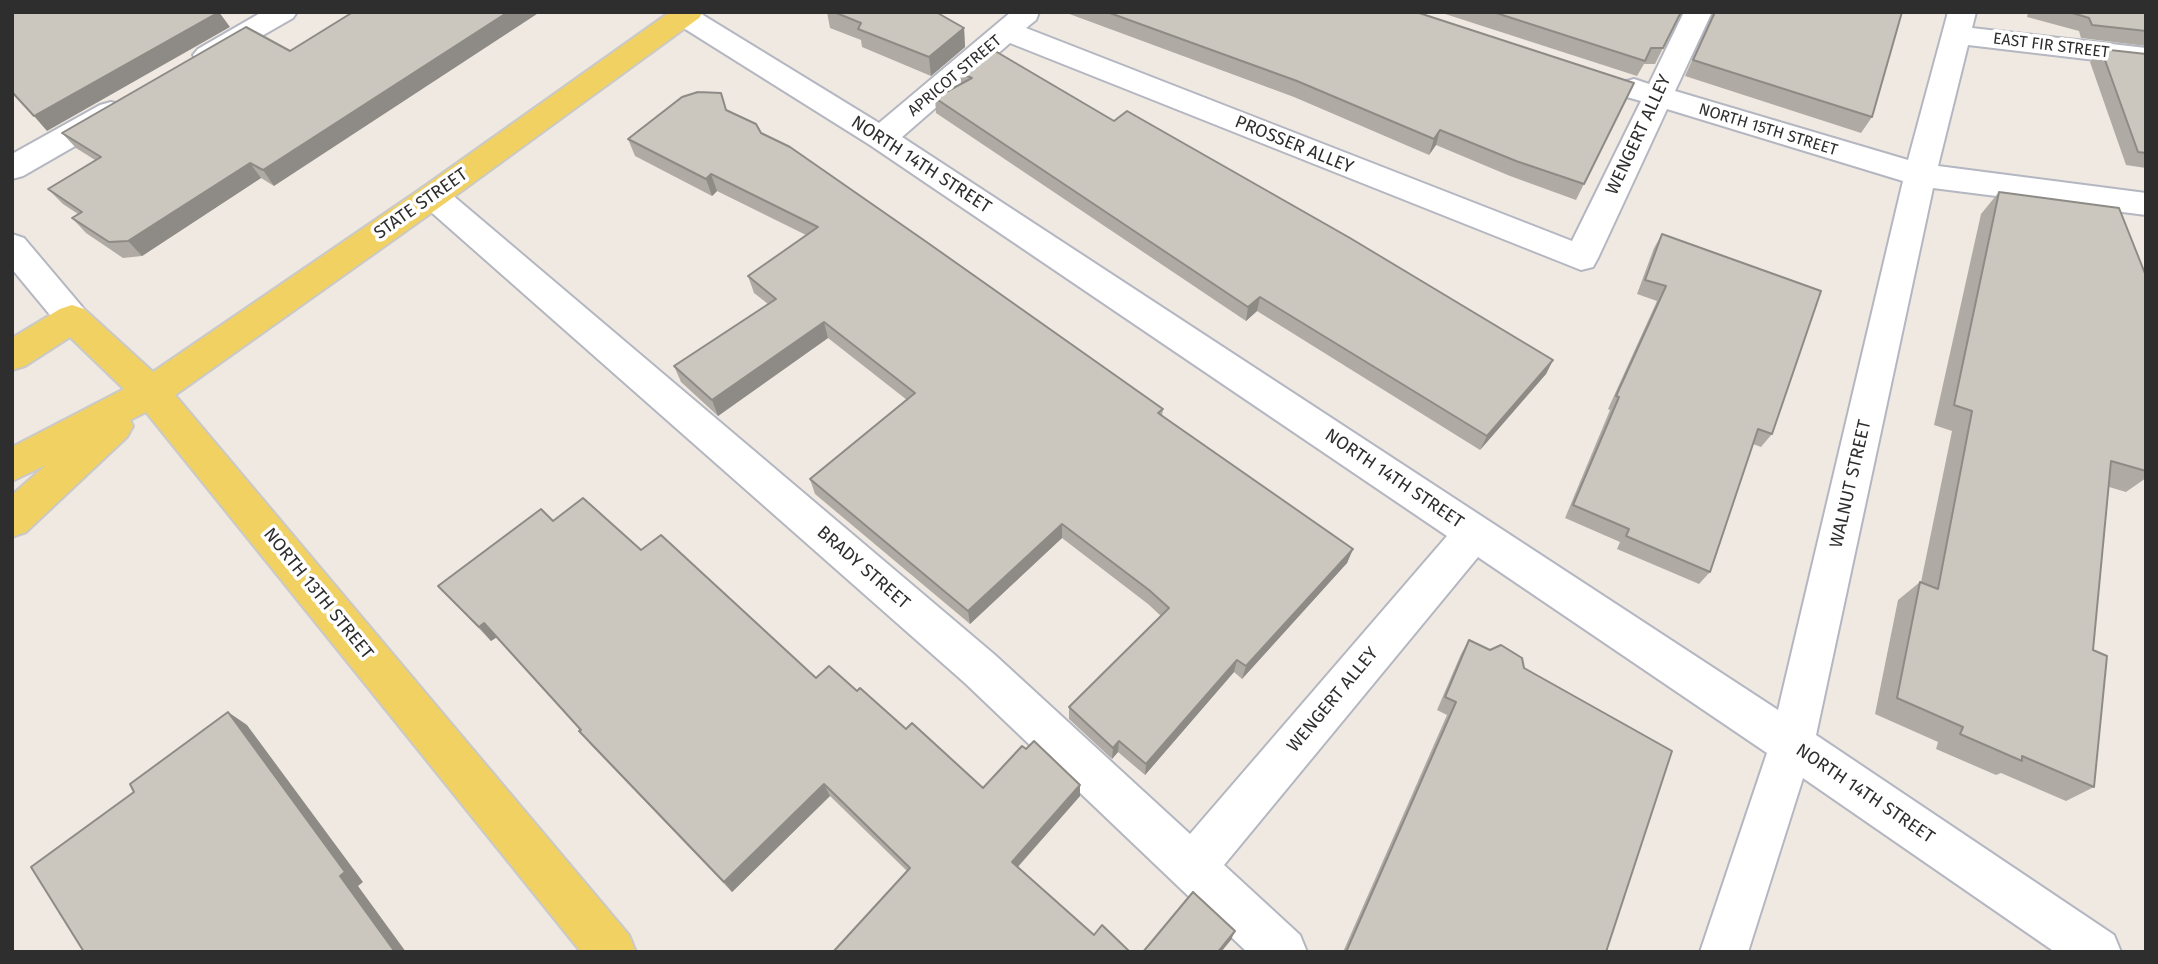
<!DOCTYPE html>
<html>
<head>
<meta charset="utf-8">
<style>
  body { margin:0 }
  #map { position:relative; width:2158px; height:964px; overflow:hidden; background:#efe9e1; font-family:"Fira Sans",sans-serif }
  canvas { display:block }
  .frame { position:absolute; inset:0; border:14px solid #2e2e2e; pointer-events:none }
</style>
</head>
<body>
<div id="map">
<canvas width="2158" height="964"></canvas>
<div class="frame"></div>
</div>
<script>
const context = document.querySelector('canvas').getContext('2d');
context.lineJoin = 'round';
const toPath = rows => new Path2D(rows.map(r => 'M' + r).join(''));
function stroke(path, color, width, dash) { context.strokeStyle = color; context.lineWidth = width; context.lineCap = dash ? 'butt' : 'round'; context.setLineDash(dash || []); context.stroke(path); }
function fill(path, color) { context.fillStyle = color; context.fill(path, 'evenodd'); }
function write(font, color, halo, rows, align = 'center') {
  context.font = font + ' "Fira Sans",sans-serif'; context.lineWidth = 7; context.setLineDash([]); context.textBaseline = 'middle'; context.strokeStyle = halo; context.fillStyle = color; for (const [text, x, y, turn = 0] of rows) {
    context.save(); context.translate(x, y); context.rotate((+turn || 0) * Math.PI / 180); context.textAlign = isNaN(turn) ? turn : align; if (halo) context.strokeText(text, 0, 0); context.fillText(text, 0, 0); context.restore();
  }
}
const minor = toPath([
  [262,12,297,12,293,18,218,61,208,64,198,61,193,55,198,49,262,12],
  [672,12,698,12,879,123,1011,12,1039,12,1036,20,1026,28,1572,241,1641,101,1623,96,1619,89,1623,82,1634,79,1649,84,1684,12,1712,12,1675,91,1908,160,1948,12,1976,12,1972,28,2146,48,2146,66,1968,45,1938,166,2146,193,2146,215,1933,188,1816,735,2114,935,2121,952,2055,952,1803,778,1748,952,1700,952,1767,753,1478,557,1224,865,1300,935,1307,952,1247,952,965,683,422,204,417,196,422,188,433,185,444,188,995,655,1190,834,1447,536,870,145,674,22,670,16,672,12],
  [1010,43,1581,270,1593,267,1598,258,1667,109,1903,181,1778,710,902,137,1010,43],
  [111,102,122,105,126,112,122,119,23,176,12,179,12,154,100,105,111,102],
  [12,234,24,238,84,309,89,318,84,327,72,331,60,327,12,269,12,234]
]);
const major = toPath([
  [670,12,703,12,699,18,444,204,175,395,629,935,636,952,581,952,146,412,130,420,133,426,127,437,26,532,12,537,12,495,46,465,12,481,12,447,124,389,70,337,25,366,12,370,12,338,60,309,72,305,84,309,153,372,422,188,670,12]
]);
const wall = toPath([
  [827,12,936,12,964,28,965,47,931,76,862,47,861,40,830,28],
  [1064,12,1416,12,1626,99,1576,200,1510,176,1436,145,1429,155,1294,97],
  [1439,12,1681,12,1655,64,1644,64,1637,76],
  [1714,12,1902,12,1872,117,1861,133,1685,76],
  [2028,12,2146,12,2146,46,2081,38,2079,31,2027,17],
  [246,27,274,186,261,178,142,256,123,258,86,233,72,218,78,214,63,204,48,189,95,160,76,148,62,133],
  [2101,49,2146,54,2146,168,2126,165,2090,62],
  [960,73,1114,121,1553,360,1546,374,1480,450,1257,311,1246,321,936,113,935,98,961,84],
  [726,111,761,133,1163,409,1162,416,1353,549,1347,563,1242,679,1234,672,1145,775,1118,752,1112,759,1069,719,1069,707,1161,616,1148,604,1062,538,970,624,815,494,810,479,907,400,828,338,718,416,681,382,674,366,768,304,754,293,748,276,806,235,717,191,712,196,635,156,628,139],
  [1999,192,2146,471,2146,478,2126,492,2109,487,2093,650,2094,787,2066,801,2001,773,1996,775,1936,749,1938,742,1875,714,1898,600,1920,582,1921,582,1952,431,1934,425,1981,214],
  [1662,234,1772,434,1761,447,1753,444,1710,572,1699,584,1617,549,1620,542,1565,518,1610,410,1608,409,1657,301,1637,294,1654,248],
  [553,521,641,550,816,678,857,691,983,788,1080,796,1018,867,1094,935,1130,952,907,871,830,796,732,892,590,744,581,730,497,637,491,641,438,586],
  [1469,640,1524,668,1606,952,1343,952,1447,715,1437,710,1461,654]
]);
const shadedWall = toPath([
  [219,12,230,27,47,131,34,116],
  [508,12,540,12,274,186,263,170],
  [964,28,965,47,931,76,929,57],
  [1440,130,1436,145,1429,155,1434,139],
  [250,163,261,178,142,256,128,241],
  [711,174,717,191,712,196,706,179],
  [1260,297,1257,311,1246,321,1248,307],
  [824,322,828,338,718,416,712,400],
  [1553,360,1546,374,1480,450,1487,436],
  [1062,524,1062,538,970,624,968,611],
  [1353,549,1347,563,1242,679,1246,666],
  [484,623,497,637,491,641,479,627],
  [1237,660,1234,672,1145,775,1146,764],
  [228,712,247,725,363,882,358,886,406,952,395,952,340,876],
  [1119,741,1118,752,1112,759,1113,748],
  [824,784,830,796,732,892,724,882],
  [1080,785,1080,796,1013,872,1012,862],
  [1235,931,1231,940,1221,952,1218,952]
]);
const building = toPath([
  [12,12,219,12,34,116,12,92,12,12],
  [353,12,508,12,263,170,250,163,128,241,109,242,72,218,82,212,48,189,101,157,62,133,246,27,290,51,353,12],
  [834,12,936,12,964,28,929,57,858,29,861,23,834,12],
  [1107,12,1416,12,1634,83,1584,184,1516,161,1440,130,1434,139,1297,81,1107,12],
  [1493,12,1681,12,1663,48,1651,48,1645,61,1493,12],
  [1715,12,1902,12,1872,117,1693,60,1715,12],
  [2069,12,2146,12,2146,31,2092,25,2089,18,2069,12],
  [990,48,1114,121,1127,111,1350,238,1553,360,1487,436,1260,297,1248,307,935,98,972,78,960,73,990,48],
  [2101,49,2146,54,2146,153,2138,152,2101,49],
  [698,92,721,93,726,110,756,124,761,133,790,147,928,243,1163,409,1158,413,1353,549,1246,666,1237,660,1146,764,1119,741,1113,748,1069,707,1169,608,1149,590,1062,524,968,611,810,479,915,393,824,322,712,400,674,366,776,299,748,276,818,227,711,174,706,179,628,139,682,97,698,92],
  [1999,192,2119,208,2146,276,2146,471,2111,461,2093,650,2107,656,2094,787,2022,756,2022,761,1960,734,1963,727,1897,698,1920,582,1938,589,1972,411,1954,405,1999,192],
  [1662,234,1821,291,1772,434,1758,429,1710,572,1626,536,1629,529,1573,505,1619,397,1616,396,1666,286,1645,280,1662,234],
  [583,498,641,550,661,535,816,678,829,666,857,691,860,688,906,729,912,723,983,788,1022,746,1026,749,1034,741,1080,785,1012,862,1094,935,1102,925,1130,952,833,952,910,868,824,784,724,882,579,731,581,730,484,623,479,627,438,586,541,509,553,521,583,498],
  [1469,640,1490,650,1501,645,1522,658,1524,668,1672,751,1606,952,1346,952,1456,702,1445,697,1469,640],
  [228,712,345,872,340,876,395,952,84,952,31,867,134,792,130,784,228,712],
  [1193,892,1235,931,1218,952,1143,952,1193,892]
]);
const farStreetnames = [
  ["EAST FIR STREET",2051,46,7],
  ["APRICOT STREET",955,76,-40],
  ["NORTH 15TH STREET",1768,130,17]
];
const streetNames = [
  ["WENGERT ALLEY",1639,135,-65],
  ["PROSSER ALLEY",1294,145,22],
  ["NORTH 14TH STREET",921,165,33],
  ["STATE STREET",421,204,-35],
  ["NORTH 14TH STREET",1394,479,34],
  ["WALNUT STREET",1851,484,-77],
  ["BRADY STREET",863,568,41],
  ["NORTH 13TH STREET",318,594,51],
  ["WENGERT ALLEY",1333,700,-50],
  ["NORTH 14TH STREET",1865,794,34]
];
stroke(minor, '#b4b7c1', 4);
stroke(major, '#c9c9c9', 4);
fill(minor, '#fff');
fill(major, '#f2d163');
fill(wall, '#afaba4');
fill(shadedWall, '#8e8b86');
fill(building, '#cbc7bf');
stroke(building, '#8e8b86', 2);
write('16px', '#2e2e2e', '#fff', farStreetnames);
write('18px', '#2e2e2e', '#fff', streetNames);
</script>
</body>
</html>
